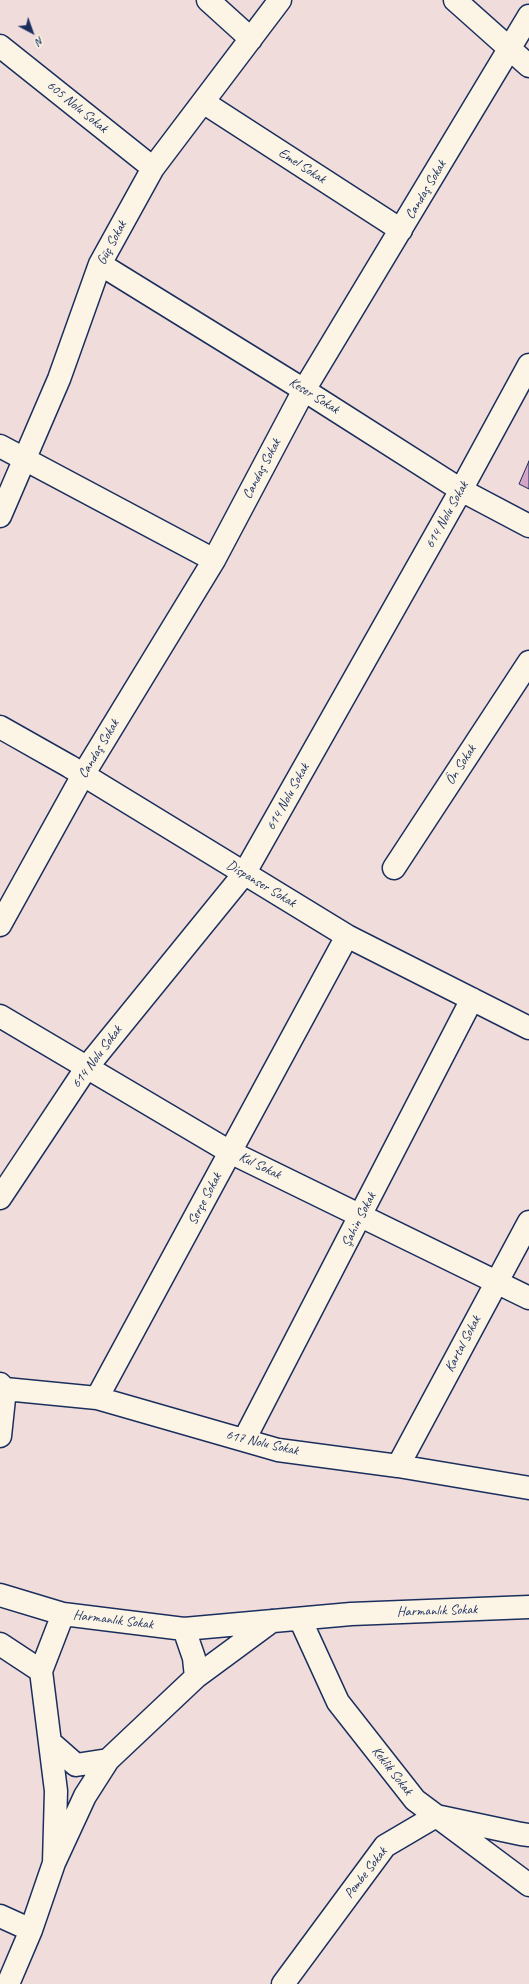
<!DOCTYPE html>
<html>
<head>
<meta charset="utf-8">
<style>
  body { margin:0 }
  #map { position:relative; width:529px; height:1984px; overflow:hidden; background:#f0dddb; font-family:Caveat,sans-serif }
  canvas { display:block }
  .north { position:absolute; left:12px; top:12px; width:40px; height:40px; -webkit-text-stroke:3px #fcf5e5; paint-order:stroke; rotate:139deg; font-size:11px; font-weight:700; line-height:16px; text-align:center; color:#1b2f5e }
  .north::after { content:''; display:block; margin:auto; width:14px; height:18px; background:#1b2f5e; clip-path:polygon(50% 0,100% 100%,50% 72%,0 100%) }
</style>
</head>
<body>
<div id="map">
<canvas width="529" height="1984"></canvas>
<div class="north">N</div>
</div>
<script>
const context = document.querySelector('canvas').getContext('2d');
context.lineJoin = 'round';
function fill(path, color) { context.fillStyle = color; context.fill(path, 'evenodd'); }
const toPath = rows => new Path2D(rows.map(r => 'M' + r).join(''));
function stroke(path, color, width, dash) { context.strokeStyle = color; context.lineWidth = width; context.lineCap = dash ? 'butt' : 'round'; context.setLineDash(dash || []); context.stroke(path); }
function write(font, color, halo, rows, align = 'center') {
  context.font = font + ' Caveat,sans-serif'; context.lineWidth = 3.5; context.setLineDash([]); context.textBaseline = 'middle'; context.strokeStyle = halo; context.fillStyle = color; for (const [text, x, y, turn = 0] of rows) {
    context.save(); context.translate(x, y); context.rotate((+turn || 0) * Math.PI / 180); context.textAlign = isNaN(turn) ? turn : align; if (halo) context.strokeText(text, 0, 0); context.fillText(text, 0, 0); context.restore();
  }
}
const building = toPath([
  [529,461,529,489,519,484,529,461]
]);
const minor = toPath([
  [208,0,251,39],
  [455,0,529,66],
  [0,46,153,168],
  [203,102,401,230],
  [100,264,304,390,461,490,529,526],
  [0,446,214,560],
  [0,516,59,379,100,264,153,168,280,0],
  [0,727,69,766,347,936,529,1028],
  [394,868,529,662],
  [0,925,83,775,214,560,304,390,529,16],
  [0,1016,230,1152,529,1298],
  [0,1198,87,1067,244,874,461,490,529,365],
  [0,1384,5,1389,97,1398,278,1450,398,1466,529,1488],
  [97,1398,347,936],
  [0,1436,5,1389],
  [244,1440,472,999],
  [398,1466,529,1222],
  [0,1595,63,1614],
  [300,1619,338,1702,415,1800,529,1885],
  [184,1629,194,1658,196,1677],
  [0,1644,41,1671],
  [51,1743,76,1765,108,1760],
  [54,1863,56,1791,41,1671,63,1614,184,1629,351,1614,529,1607],
  [0,1916,31,1930],
  [8,1984,31,1930,54,1863,85,1796,108,1760,196,1677,272,1621],
  [283,1984,385,1846,436,1816,521,1834,529,1835]
]);
const streetNames = [
  ["605 Nolu Sokak",77,107,39],
  ["Emel Sokak",302,166,33],
  ["Candaş Sokak",426,190,-59],
  ["Güç Sokak",112,243,-62],
  ["Keser Sokak",314,396,32],
  ["Candaş Sokak",262,469,-62],
  ["614 Nolu Sokak",447,515,-61],
  ["Candaş Sokak",99,749,-59],
  ["Ön Sokak",461,765,-57],
  ["614 Nolu Sokak",288,797,-61],
  ["Dispanser Sokak",261,884,31],
  ["614 Nolu Sokak",97,1057,-53],
  ["Kul Sokak",260,1166,26],
  ["Serçe Sokak",205,1199,-62],
  ["Şahin Sokak",359,1220,-63],
  ["Kartal Sokak",463,1344,-62],
  ["617 Nolu Sokak",262,1443,13],
  ["Harmanlık Sokak",437,1611,-2],
  ["Harmanlık Sokak",113,1620,7],
  ["Keklik Sokak",392,1771,52],
  ["Pembe Sokak",366,1873,-52]
];
fill(building, '#d4a5c5');
stroke(building, '#1b2f5e', 1);
stroke(minor, '#1b2f5e', 25);
stroke(minor, '#fcf5e5', 22);
write('14px', '#1b2f5e', '#fcf5e5', streetNames);
</script>
</body>
</html>
